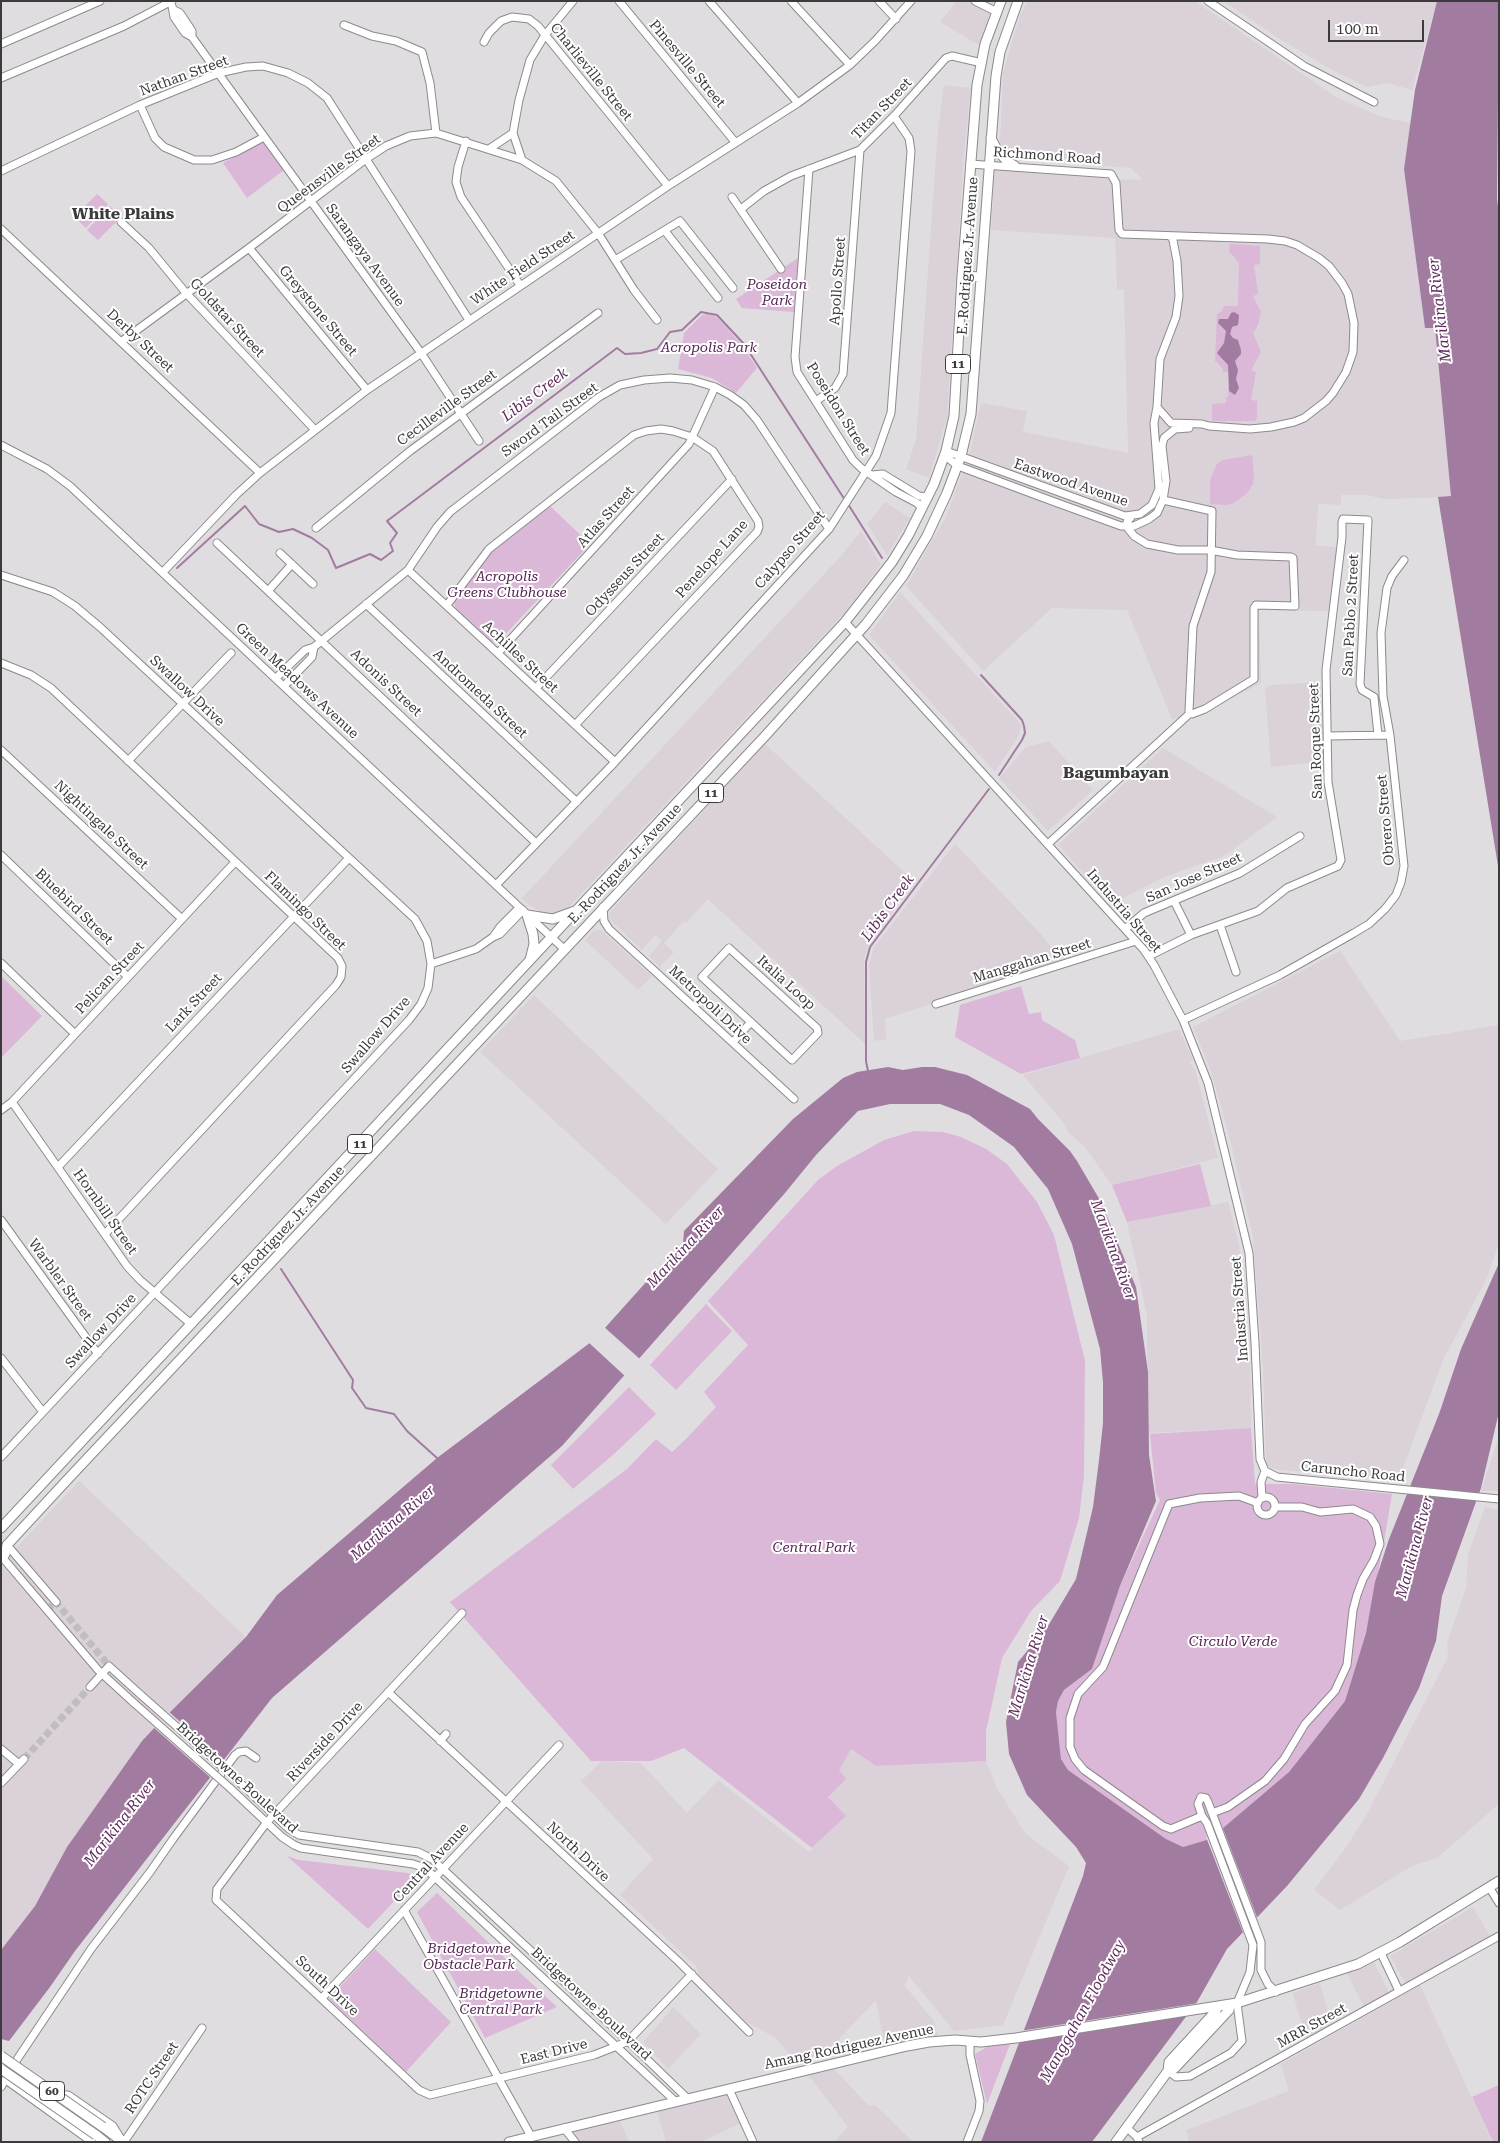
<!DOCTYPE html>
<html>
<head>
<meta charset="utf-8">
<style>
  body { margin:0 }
  #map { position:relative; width:1500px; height:2143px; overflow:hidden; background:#e0dde0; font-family:"Roboto Serif",serif }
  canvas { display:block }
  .frame { position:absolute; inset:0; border:2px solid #3c3b3c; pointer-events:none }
  .scale { position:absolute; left:1328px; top:20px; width:96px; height:22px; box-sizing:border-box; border:2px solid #3c3b3c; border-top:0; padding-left:6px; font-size:15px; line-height:18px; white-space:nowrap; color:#3c3b3c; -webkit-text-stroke:4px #fff; paint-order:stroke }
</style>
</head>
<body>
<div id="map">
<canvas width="1500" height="2143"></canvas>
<div class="frame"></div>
<div class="scale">100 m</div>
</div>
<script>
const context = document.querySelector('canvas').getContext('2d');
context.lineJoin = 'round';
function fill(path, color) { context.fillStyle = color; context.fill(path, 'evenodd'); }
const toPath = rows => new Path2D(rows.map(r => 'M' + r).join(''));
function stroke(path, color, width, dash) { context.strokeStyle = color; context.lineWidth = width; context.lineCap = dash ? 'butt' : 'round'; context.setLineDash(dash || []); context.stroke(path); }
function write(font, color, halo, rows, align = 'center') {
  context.font = font + ' "Roboto Serif",serif'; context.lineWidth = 4; context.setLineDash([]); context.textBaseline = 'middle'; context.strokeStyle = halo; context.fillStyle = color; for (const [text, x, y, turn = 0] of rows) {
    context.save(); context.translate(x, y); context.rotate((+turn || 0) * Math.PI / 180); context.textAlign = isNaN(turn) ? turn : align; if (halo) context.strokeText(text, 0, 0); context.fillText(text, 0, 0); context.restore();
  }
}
const built = toPath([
  [957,1,994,1,979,45,940,22],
  [1028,1,1195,1,1336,97,1382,117,1411,123,1404,169,1425,328,1435,327,1451,497,1384,499,1367,495,1341,495,1341,505,1318,504,1316,545,1338,548,1332,611,1259,610,1261,683,1203,713,1172,719,1127,610,1052,608,983,671,906,586,946,517,970,452,981,403,1027,411,1023,432,1128,453,1124,290,1117,289,1115,238,991,230,995,170,1112,179,1143,180,1131,168,1011,158,1000,144,1003,73,1020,15],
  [1223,1,1437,1,1412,90,1388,83,1367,87,1332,70,1280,39],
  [944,85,971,88,964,154,947,417,929,478,906,469,916,440,918,413,938,129],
  [885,502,910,518,887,555,867,524],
  [861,531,881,564,847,610,568,908,563,912,548,915,542,913,529,905,522,898,840,557],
  [900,592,1018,721,1021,726,1019,735,995,772,869,635],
  [1320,682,1326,761,1271,767,1265,688,1271,685],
  [1049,741,1093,790,1048,831,999,778,1026,747],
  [765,744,914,881,867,948,864,960,865,1044,708,899,686,923,684,921,664,943,674,952,660,967,649,956,662,941,655,935,642,950,610,920,609,913],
  [1163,748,1277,817,1224,856,1167,876,1111,904,1058,845],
  [955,844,1038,931,1063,961,885,1019,886,1039,874,1041,869,964,874,947],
  [594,930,601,930,652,976,638,990,585,940],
  [1340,951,1400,1041,1499,1025,1499,1243,1487,1278,1443,1360,1399,1479,1279,1470,1269,1467,1266,1463,1263,1366,1253,1237,1230,1139,1211,1071,1193,1027],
  [534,995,718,1169,666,1224,480,1052],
  [1179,1029,1193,1060,1189,1062,1195,1069,1218,1158,1112,1185,1085,1147,1068,1132,1066,1126,1023,1075],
  [1228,1202,1239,1245,1250,1367,1251,1428,1148,1433,1147,1315,1127,1222],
  [1499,1436,1499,1491,1481,1491],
  [79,1481,246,1637,142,1741,67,1847,35,1906,1,1950,1,1564],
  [1485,1507,1499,1510,1499,1804,1437,1858,1412,1866,1340,1910,1314,1890,1344,1850,1366,1816,1448,1657,1447,1643,1466,1588,1468,1555],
  [851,1749,877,1766,986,1761,997,1788,1026,1834,1069,1866,1003,2025,954,2031,909,1976,905,1986,934,2021,938,2037,885,2049,876,2000,821,2058,797,2064,776,2038,745,2021,698,1974,697,1967,620,1895,653,1859,581,1781,602,1761,641,1763,687,1813,718,1780,809,1852,846,1816,828,1797,845,1779,838,1770],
  [1473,1907,1490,1936,1407,1986,1390,1956],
  [1374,1962,1390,1995,1364,2007,1347,1973],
  [1320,1983,1332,2026,1306,2040,1293,1993],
  [1420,1985,1492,2142,1189,2142,1186,2130,1289,2091,1281,2064],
  [673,2007,701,2034,668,2069,643,2042],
  [834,2069,869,2106,875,2105,913,2142,834,2142,848,2127,806,2072],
  [728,2093,741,2123,701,2142,666,2142,657,2110],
  [619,2118,629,2142,579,2142,571,2132]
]);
const green = toPath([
  [263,140,284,170,247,198,223,163],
  [97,194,108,204,86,228,74,217],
  [110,206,121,217,98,240,87,230],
  [1230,244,1260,246,1260,264,1254,265,1258,294,1253,296,1261,312,1258,325,1253,333,1261,352,1251,370,1256,372,1251,400,1257,401,1257,418,1255,421,1212,421,1212,404,1226,403,1226,397,1228,397,1229,372,1223,372,1223,369,1216,361,1215,362,1217,314,1222,311,1224,306,1238,306,1239,263,1229,251],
  [798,258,794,312,742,308,736,299],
  [708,314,717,317,742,345,757,368,736,393,712,378,678,369,684,333,702,315],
  [1252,455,1254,475,1253,484,1247,493,1234,503,1227,505,1210,504,1210,480,1217,464,1223,460],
  [550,506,590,544,499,641,491,642,456,611,454,602,492,552],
  [1,976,42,1016,1,1058],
  [1021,986,1029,1014,1041,1012,1042,1020,1075,1040,1080,1058,1021,1074,955,1037,960,1005],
  [914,1131,943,1132,961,1137,986,1149,1007,1164,1037,1202,1054,1235,1085,1361,1084,1476,1079,1518,1060,1581,1031,1611,1002,1658,986,1731,986,1761,876,1766,851,1749,839,1770,846,1779,828,1797,846,1816,812,1848,684,1748,651,1761,591,1761,450,1602,627,1469,656,1439,672,1452,687,1438,716,1407,704,1392,748,1345,708,1301,818,1180,837,1166,884,1140],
  [1200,1164,1211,1206,1127,1222,1112,1185],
  [706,1304,732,1331,676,1390,650,1365],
  [629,1387,656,1414,614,1454,573,1489,551,1465],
  [1251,1428,1255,1484,1293,1484,1392,1494,1384,1542,1366,1633,1345,1701,1289,1772,1210,1839,1183,1847,1166,1839,1068,1770,1061,1759,1056,1712,1058,1701,1064,1690,1092,1669,1120,1586,1160,1500,1156,1493,1150,1434],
  [287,1856,299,1860,408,1873,416,1878,368,1929],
  [437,1893,515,1968,557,2007,485,2038,417,1912],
  [375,1949,451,2022,406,2072,329,1999],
  [1010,2044,987,2104,975,2054,989,2046],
  [1499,2085,1499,2142,1493,2142,1472,2097]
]);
const water = toPath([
  [1437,1,1499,1,1497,199,1499,214,1499,872,1438,497,1451,496,1435,328,1425,328,1404,169,1415,90],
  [1234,312,1239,315,1238,325,1232,327,1230,334,1233,338,1238,340,1241,350,1241,354,1235,361,1238,370,1236,379,1239,388,1235,395,1229,391,1228,365,1217,353,1224,343,1226,331,1218,323,1219,319,1228,319,1231,313],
  [888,1067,903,1070,922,1067,935,1067,967,1075,1030,1109,1038,1119,1070,1151,1077,1161,1101,1202,1136,1287,1148,1372,1149,1455,1156,1501,1120,1586,1092,1669,1064,1690,1058,1701,1056,1712,1061,1759,1068,1770,1166,1839,1183,1847,1210,1839,1289,1772,1345,1701,1366,1633,1375,1582,1389,1539,1439,1414,1461,1349,1499,1263,1499,1412,1481,1488,1442,1596,1436,1641,1419,1688,1383,1758,1359,1799,1287,1886,1227,1949,1197,2002,1092,2142,981,2142,1083,1876,1086,1863,1076,1847,1027,1795,1009,1754,1006,1722,1018,1662,1048,1626,1076,1579,1093,1507,1099,1460,1103,1423,1103,1382,1100,1349,1072,1244,1048,1189,1014,1147,969,1115,940,1104,890,1104,858,1111,816,1155,785,1193,562,1446,272,1698,75,1951,50,1987,9,2041,1,2039,1,1950,35,1906,67,1847,142,1741,157,1725,246,1637,277,1595,437,1458,595,1339,656,1271,669,1259,678,1256,683,1244,684,1231,793,1119,843,1078,857,1072]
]);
const pier = toPath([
  [603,1326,641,1360,626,1377,587,1341],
  [168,1711,225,1762,212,1779,152,1726],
  [1222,1826,1258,1920,1244,1935,1206,1837],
  [1199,2003,1189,2015,1016,2043,1020,2031]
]);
const stream = toPath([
  [848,504,882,558],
  [177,568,245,506,259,524,279,532,293,529,312,538,328,550,336,568,370,554,381,560,393,551,390,543,397,533,387,521,617,348,625,354,641,353,657,349,670,332,682,330,701,312,717,315,744,344,845,500],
  [981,675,1022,720,1024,726,1025,733,1022,740,999,775],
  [868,1071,866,1061,866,962,870,947,989,789],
  [281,1269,353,1380,352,1388,366,1408,394,1414,407,1431,437,1458]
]);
const minorTunnel = toPath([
  [47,1610,56,1602,109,1666],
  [24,1759,90,1687]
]);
const minor = toPath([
  [619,1,735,142],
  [709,1,798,103],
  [791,1,850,65],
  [879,1,896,19],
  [975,1,997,12],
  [1208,1,1304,66,1374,102],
  [172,6,174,17,185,33,192,37],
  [174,10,180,13,192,31,192,37,421,353,479,441],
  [344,25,372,36,396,41,422,52,430,83,436,133],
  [484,42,489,33,501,21,512,17,529,19,538,26,668,186],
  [1,44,100,1],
  [1,78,124,26,172,1],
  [140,105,155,138,164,147,194,160,212,160,236,152,264,137],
  [466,141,458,167,456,182,461,197,520,285],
  [489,149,513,133],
  [522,160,513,133,519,100,530,60,545,35,573,1],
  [970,164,1111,174,1116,183,1119,230,1122,234,1268,239,1285,241,1297,245,1319,258,1329,266,1342,283,1348,294,1354,323,1353,352,1346,372,1333,393,1326,401,1304,418,1294,422,1271,427,1250,429,1209,426,1202,424,1171,423,1157,407],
  [809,169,795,357,797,372,853,460,861,468,896,492,917,503,922,508],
  [1,171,140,105,219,73,246,67,263,66,288,73,308,83,327,98,469,320],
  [732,197,781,269],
  [741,209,764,191,791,176,860,150,894,116,946,58,952,56,982,63],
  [121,222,149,248,186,293,315,430],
  [1,229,260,473],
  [665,231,718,298],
  [249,248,367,390],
  [615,260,680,221,733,288],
  [122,341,249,248,366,159,386,146,410,136,436,133,522,160,556,181,598,233,634,290,657,320],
  [816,401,835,388,843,374,860,150],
  [1,445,47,469,70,486,564,949],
  [946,451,1125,516,1140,514,1152,505,1159,489,1154,423,1157,407,1160,359,1176,317,1179,296,1177,261,1173,240,1170,236],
  [944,455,958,466,1052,501,1121,526,1134,526,1149,519,1157,513,1163,500,1166,481,1162,446,1164,438,1175,429,1189,428],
  [872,475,883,474,919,496,928,497],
  [1163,500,1212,511,1211,572,1193,626,1189,711],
  [1132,516,1127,522,1127,527,1134,536,1147,544,1178,550,1210,550,1237,555,1291,557,1293,558,1295,606,1256,605,1254,608,1254,679,1205,709,1192,714],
  [316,528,410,451,598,313],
  [217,543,536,843],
  [280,553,313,584],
  [408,570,615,762],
  [163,572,236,495,260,473,367,390,668,186,798,103,850,65,875,41,911,1],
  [1,575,53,592,75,606,101,628,415,919,427,941,431,964,428,988,421,1004,409,1020,1,1457],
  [268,591,292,564],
  [366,604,577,802],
  [447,605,489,549,634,435,646,431,661,429,673,431,692,437,713,451,758,521,759,527,757,532,575,725],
  [845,622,1144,950,1154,965,1183,1020,1208,1083,1249,1253,1255,1343,1260,1459,1265,1471,1277,1477,1499,1499],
  [498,653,689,444,715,387],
  [1,663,31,675,51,688,338,958,342,966,341,977,336,985,106,1233],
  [276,678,305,650,314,647,408,570,437,527,450,512,599,397,620,385,644,380,670,378,692,380,715,387,730,395,744,405,757,420,829,529],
  [284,686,312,657,314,647],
  [536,688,732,479],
  [1327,736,1390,735],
  [1,750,182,919],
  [128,761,231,653],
  [1049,843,1187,716],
  [1,855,128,977],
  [496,885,615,762,829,529,876,456,891,413,911,151,909,138,894,116],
  [1174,901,1191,935],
  [603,907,604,921,609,929,794,1099],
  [1220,925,1236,972],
  [1125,929,1144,913,1240,873,1300,836],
  [493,937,500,927,518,909],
  [729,948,817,1028,818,1033,792,1060,702,977,729,948],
  [1149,956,1191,935,1258,911,1287,888,1338,866,1341,860,1328,782,1326,670,1342,537,1342,522,1343,519,1368,520,1360,684,1362,690,1374,697,1378,735],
  [1,963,75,1034],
  [431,964,476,949,493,937,500,934,523,910],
  [936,1004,1136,941],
  [1183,1020,1280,975,1354,933,1369,924,1385,909,1396,895,1401,882,1404,866,1390,735,1383,696,1381,633,1387,588,1392,576,1404,560],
  [733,1042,751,1022],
  [12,1102,127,1266,140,1280,191,1324],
  [1,1110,12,1102,235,862],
  [58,1167,349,858],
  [1,1220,98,1354],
  [1,1358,43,1412],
  '1257 1506a9 9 0 1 1 18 0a9 9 0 1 1-18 0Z',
  [1262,1498,1261,1482,1265,1471],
  [7,1545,56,1602],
  [2,1557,98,1670,134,1703],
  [462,1613,267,1822,217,1889,216,1900,419,2090,430,2095,594,2055,617,2046,628,2041,692,1974],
  [90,1687,109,1666,141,1695],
  [388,1692,678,1961,749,2032],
  [440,1741,446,1734],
  [1,1749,19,1764],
  [237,1780,289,1829,299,1835,418,1852,432,1859,628,2041,687,2098],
  [1,1783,24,1759],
  [230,1788,282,1837,294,1845,301,1848,413,1864,425,1868,675,2101],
  [1212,1813,1228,1807,1265,1781,1284,1759,1305,1724,1335,1691,1347,1665,1353,1610,1357,1595,1363,1579,1374,1560,1380,1544,1376,1526,1370,1517,1353,1509,1320,1512,1302,1507,1275,1507],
  [1202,1816,1171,1829,1163,1826,1084,1770,1075,1759,1070,1747,1070,1718,1078,1694,1103,1667,1169,1504,1200,1498,1239,1496,1258,1503],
  [1489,1887,1499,1903],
  [404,1910,531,2136],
  [1381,1953,1399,1991],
  [322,1998,559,1745],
  [1168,2071,1176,2077,1190,2076,1231,2053,1242,2041,1237,2003,1250,1972,1253,1945,1207,1823,1202,1816,1198,1804,1201,1797,1206,1798,1208,1802,1261,1942,1261,1970,1268,1984,1276,1992],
  [6,2080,92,2142],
  [1,2087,18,2058,91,1949,150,1872,173,1839,235,1755,239,1752,246,1751,256,1758],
  [729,2089,753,2142],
  [53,2110,63,2095,68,2095,113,2126,121,2139],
  [1126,2127,1137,2137,1139,2142],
  [564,2128,575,2142],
  [1137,2137,1499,1936],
  [124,2142,202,2028],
  [967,2142,979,2111,980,2101,970,2055,970,2041]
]);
const major = toPath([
  [991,138,997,150,1007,161,1015,166],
  [962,276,981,277],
  [527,915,553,919,575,911],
  [527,915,533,934,534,944,530,960],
  [1,1528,845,622,892,562,908,536,934,484,946,451,954,416,962,276,977,85,985,44,1001,1],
  [1,1558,5,1554,7,1545,68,1479,766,735,866,624,903,576,927,536,947,493,961,456,971,414,996,76,1000,52,1018,1],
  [1168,2071,1175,2068,1229,2010,1230,2005],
  [103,2127,123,2142],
  [96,2135,105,2142],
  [509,2142,907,2046,929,2042,955,2040,981,2042,1016,2038,1237,2003,1358,1964,1400,1942,1499,1881],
  [1116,2142,1168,2071,1169,2062,1216,2011,1217,2007]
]);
const minorBridge = toPath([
  [141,1695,237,1780],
  [134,1703,230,1788]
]);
const majorBridge = toPath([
  [1,2056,103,2127],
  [1,2069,96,2135]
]);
const shields = [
  [958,364,25],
  [711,793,25],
  [360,1144,25],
  [52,2091,25]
];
const shieldNames = [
  ["11",958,364],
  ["11",711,793],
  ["11",360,1144],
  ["60",52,2091]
];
const streetNames = [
  ["Pinesville Street",687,64,50],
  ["Charlieville Street",591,72,51],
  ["Nathan Street",184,76,-20],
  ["Titan Street",882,109,-46],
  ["Richmond Road",1047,156,4],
  ["Queensville Street",329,174,-36],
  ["Sarangaya Avenue",365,255,54],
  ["E. Rodriguez Jr. Avenue",968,256,-86],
  ["White Field Street",523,268,-34],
  ["Apollo Street",838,281,-86],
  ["Greystone Street",318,311,50],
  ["Goldstar Street",227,318,47],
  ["Derby Street",140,341,43],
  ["Cecilleville Street",447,408,-36],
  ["Poseidon Street",838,409,58],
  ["Sword Tail Street",550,420,-36],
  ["Eastwood Avenue",1071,483,19],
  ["Atlas Street",606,517,-48],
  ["Calypso Street",790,550,-49],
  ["Penelope Lane",712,559,-48],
  ["Odysseus Street",625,575,-47],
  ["San Pablo 2 Street",1351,615,-87],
  ["Achilles Street",520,657,43],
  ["Green Meadows Avenue",297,681,43],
  ["Adonis Street",386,683,43],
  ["Swallow Drive",187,691,43],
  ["Andromeda Street",480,694,43],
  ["San Roque Street",1316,741,-92],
  ["Obrero Street",1386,820,-95],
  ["Nightingale Street",101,825,43],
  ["E. Rodriguez Jr. Avenue",625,864,-47],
  ["San Jose Street",1194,878,-24],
  ["Bluebird Street",74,907,44],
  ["Flamingo Street",305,911,44],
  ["Industria Street",1124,911,49],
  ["Manggahan Street",1032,961,-17],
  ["Pelican Street",110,978,-47],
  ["Italia Loop",786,983,42],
  ["Lark Street",194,1003,-47],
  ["Metropoli Drive",710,1005,43],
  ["Swallow Drive",376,1035,-49],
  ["Hornbill Street",105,1212,55],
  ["E. Rodriguez Jr. Avenue",288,1226,-47],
  ["Warbler Street",60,1280,54],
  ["Industria Street",1240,1309,-94],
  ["Swallow Drive",101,1331,-47],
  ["Caruncho Road",1353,1472,6],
  ["Riverside Drive",325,1742,-47],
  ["Bridgetowne Boulevard",237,1778,42],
  ["North Drive",578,1852,43],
  ["Central Avenue",431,1863,-47],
  ["South Drive",327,1986,43],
  ["Bridgetowne Boulevard",591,2004,43],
  ["MRR Street",1312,2026,-29],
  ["Amang Rodriguez Avenue",849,2047,-12],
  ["East Drive",554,2052,-14],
  ["ROTC Street",152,2078,-56]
];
const parkNames = [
  ["Poseidon",777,285],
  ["Park",777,301],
  ["Acropolis Park",709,348],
  ["Acropolis",507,577],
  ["Greens Clubhouse",507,593],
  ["Central Park",814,1548],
  ["Circulo Verde",1233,1642],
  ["Bridgetowne",469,1949],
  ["Obstacle Park",469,1965],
  ["Bridgetowne",501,1994],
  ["Central Park",501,2010]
];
const waterNames = [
  ["Marikina River",1440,310,-97],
  ["Libis Creek",535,395,-37],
  ["Libis Creek",888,908,-54],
  ["Marikina River",686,1247,-47],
  ["Marikina River",1113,1250,70],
  ["Marikina River",393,1523,-41],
  ["Marikina River",1415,1547,-75],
  ["Marikina River",1029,1666,-73],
  ["Marikina River",120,1823,-52],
  ["Manggahan Floodway",1083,2011,-61]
];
const quarterNames = [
  ["White Plains",123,214],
  ["Bagumbayan",1116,773]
];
fill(built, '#dad1d9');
fill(green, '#dbb7d8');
fill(water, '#a27ca0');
fill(pier, '#e0dde0');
stroke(stream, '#a27ca0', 2);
stroke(minorTunnel, '#bfbdbf', 7, [7, 3.5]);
stroke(minor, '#8c8a8c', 9);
stroke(major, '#8c8a8c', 11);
stroke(minor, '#fff', 7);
stroke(major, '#fff', 9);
stroke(minorBridge, '#8c8a8c', 9, []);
stroke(majorBridge, '#8c8a8c', 11, []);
stroke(minorBridge, '#fff', 7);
stroke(majorBridge, '#fff', 9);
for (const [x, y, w] of shields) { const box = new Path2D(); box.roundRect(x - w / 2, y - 9.5, w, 19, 4); context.fillStyle = '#fff'; context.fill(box); stroke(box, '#3c3b3c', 1); }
write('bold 12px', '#3c3b3c', null, shieldNames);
write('14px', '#3c3b3c', '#fff', streetNames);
write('italic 14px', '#572656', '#fff', parkNames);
write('italic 15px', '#5f2d5d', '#fff', waterNames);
write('bold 16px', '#3c3b3c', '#fff', quarterNames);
</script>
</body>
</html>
